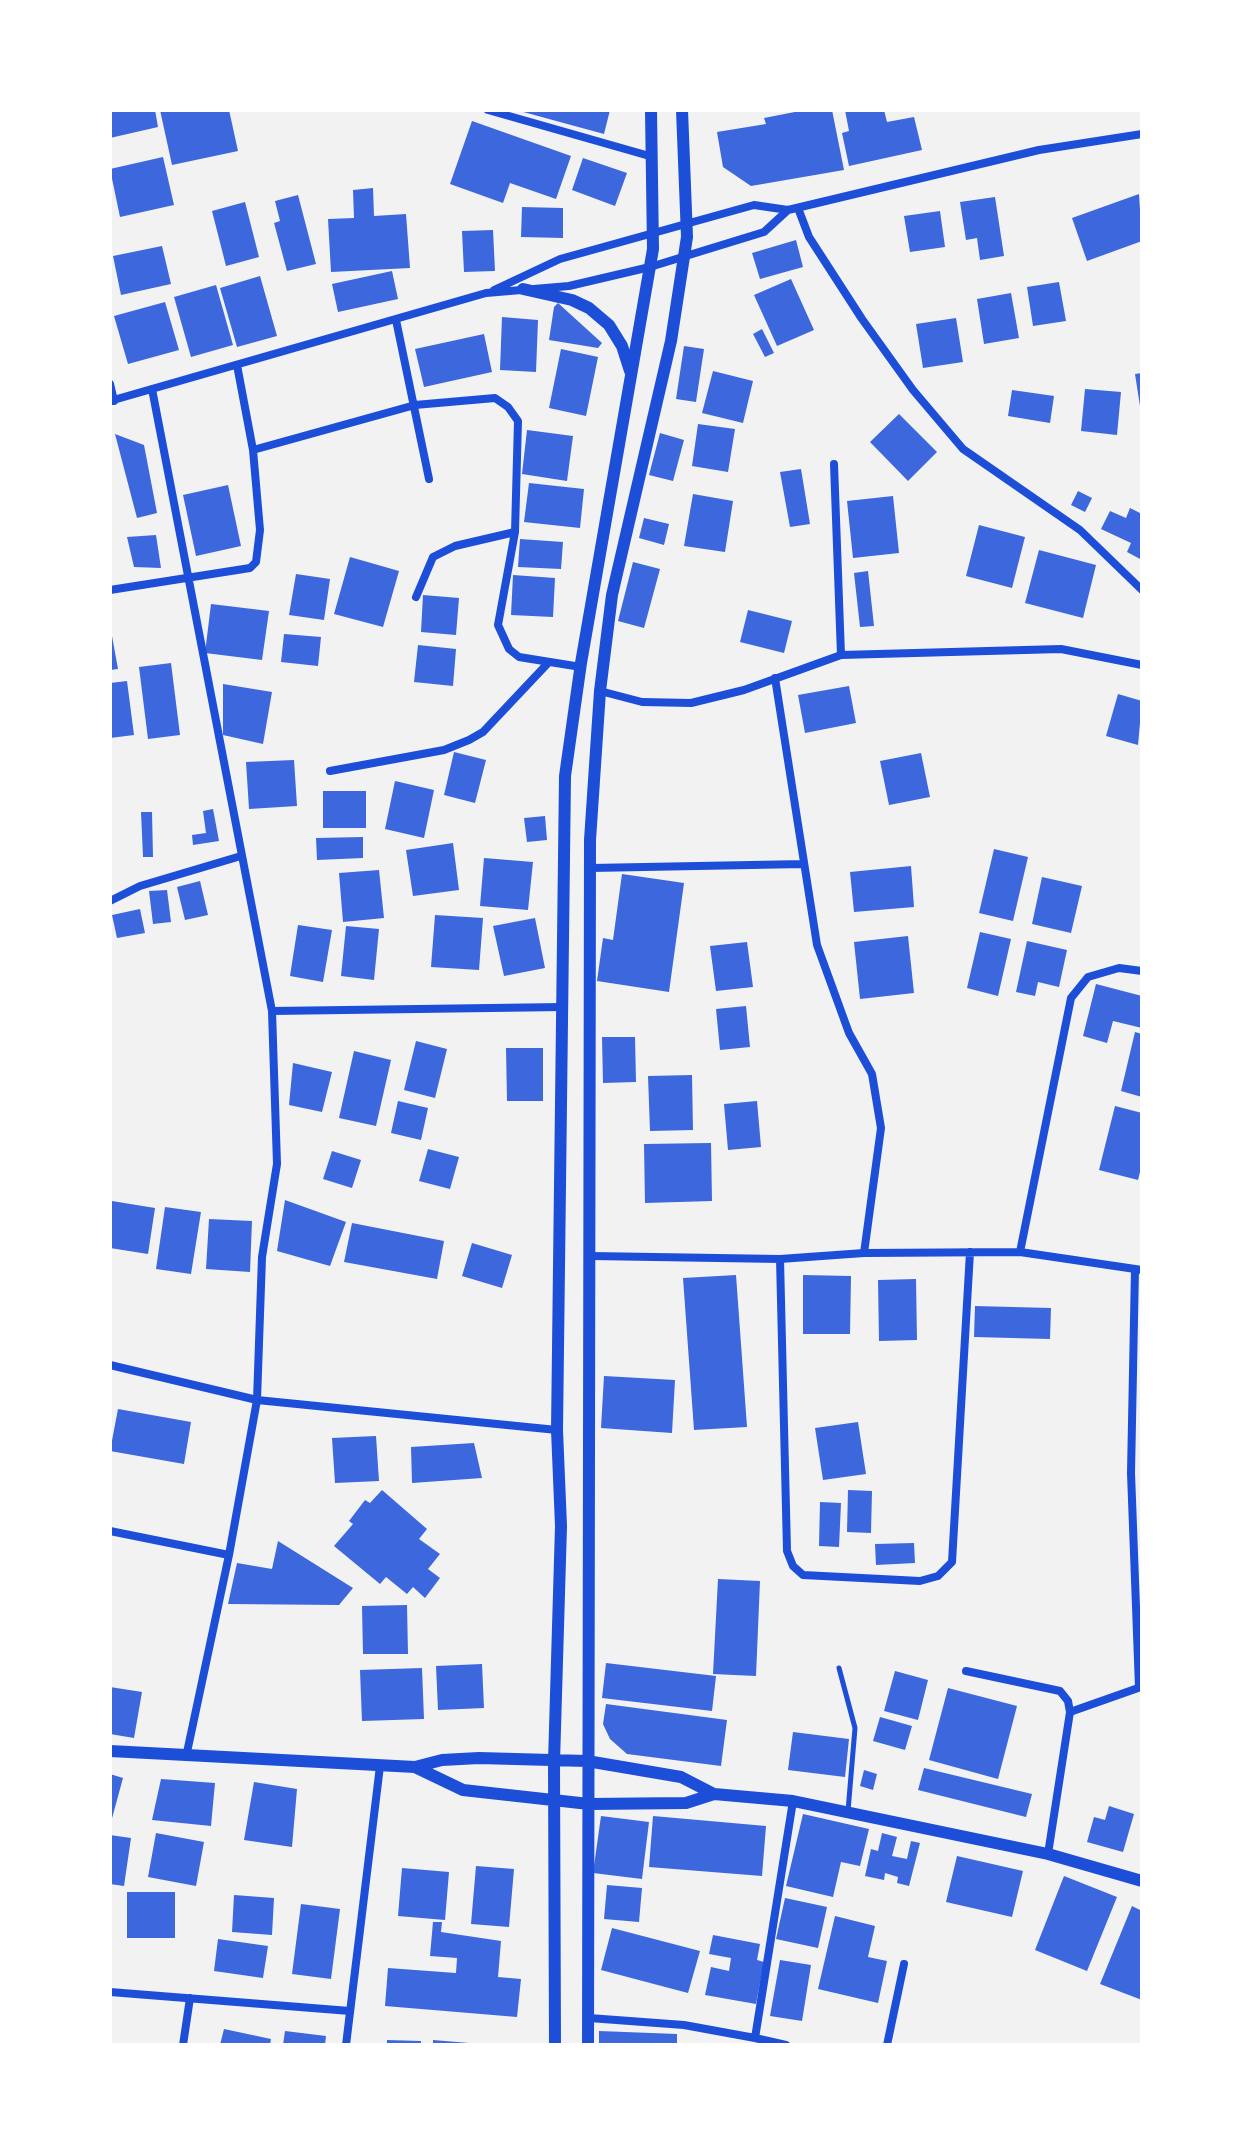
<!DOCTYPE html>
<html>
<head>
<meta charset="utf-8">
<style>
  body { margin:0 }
  #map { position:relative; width:1252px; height:2155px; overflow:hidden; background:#f2f2f2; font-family:"Playfair Display",serif }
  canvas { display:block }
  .frame { position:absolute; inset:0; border:112px solid #fff; pointer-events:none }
</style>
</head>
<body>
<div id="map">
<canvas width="1252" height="2155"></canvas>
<div class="frame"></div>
</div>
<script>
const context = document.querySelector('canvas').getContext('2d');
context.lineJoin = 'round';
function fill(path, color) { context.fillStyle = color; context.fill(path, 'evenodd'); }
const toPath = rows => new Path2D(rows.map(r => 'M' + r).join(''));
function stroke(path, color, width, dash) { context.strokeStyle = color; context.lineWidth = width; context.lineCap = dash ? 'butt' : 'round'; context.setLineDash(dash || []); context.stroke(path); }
const building = toPath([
  [110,110,155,110,158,127,110,138],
  [160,110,229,110,238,151,172,165],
  [516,110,610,110,604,134],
  [805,110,832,110,844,170,751,186,723,167,717,132,766,124,764,118],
  [845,110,884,110,887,122,914,117,922,150,849,166,842,133,849,131],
  [472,121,571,156,556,199,510,183,503,203,450,184],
  [163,157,174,205,120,217,110,169],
  [583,158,627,173,615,206,572,190],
  [373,188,374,216,406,214,410,268,331,272,328,219,354,218,353,190],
  [1139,194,1142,241,1087,261,1072,218],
  [298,195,316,264,287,271,274,223,280,221,275,201],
  [995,197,1004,256,980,260,977,238,966,240,960,202],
  [245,202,259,257,226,266,212,211],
  [522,207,563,208,563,238,521,237],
  [940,211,945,247,910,252,904,216],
  [493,230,495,271,464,272,462,231],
  [796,240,803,267,760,279,752,253],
  [162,246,171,284,121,295,113,256],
  [392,271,398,299,338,312,332,284],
  [260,276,277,336,237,347,220,288],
  [791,279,814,330,777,346,754,295],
  [1059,282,1066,321,1033,326,1027,287],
  [216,285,233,345,191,357,174,297],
  [1011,293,1019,338,984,344,977,299],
  [165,302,179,350,128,364,114,316],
  [558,303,602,343,598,348,549,340,554,307],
  [502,317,538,320,536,372,500,370],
  [956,318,963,362,923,368,916,324],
  [762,329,774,353,765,357,753,334],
  [484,334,492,372,424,387,415,349],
  [684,346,704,349,696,402,676,399],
  [561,349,598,357,586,416,549,408],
  [713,371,753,381,743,423,702,413],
  [1142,373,1142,406,1140,406,1135,374],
  [1085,389,1121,392,1117,435,1081,431],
  [1012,390,1054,396,1050,423,1008,416],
  [899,414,937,452,908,481,870,442],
  [698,424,735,429,728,472,692,466],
  [527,430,573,436,567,481,522,474],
  [660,433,684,440,673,481,649,475],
  [115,434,144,445,157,513,137,518],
  [801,469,810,524,790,527,780,472],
  [529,483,584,489,580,528,524,522],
  [228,485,241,546,196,556,183,495],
  [1078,491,1092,498,1085,512,1071,505],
  [693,494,733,501,725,552,684,546],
  [893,496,899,553,853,558,847,501],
  [1130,508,1142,514,1142,560,1127,552,1131,543,1101,529,1110,511,1126,518],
  [644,518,669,524,664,545,639,538],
  [979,525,1025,537,1012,588,966,576],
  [156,535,161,568,134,567,127,537],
  [520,539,563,542,561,569,518,567],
  [1039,550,1096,565,1083,618,1025,603],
  [350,557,399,571,383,627,334,614],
  [633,562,660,569,644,628,618,621],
  [868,571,874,626,860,627,854,573],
  [296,574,330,579,324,620,289,615],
  [513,575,555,578,553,617,511,615],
  [423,595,459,598,456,635,421,632],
  [211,604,269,611,262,660,205,653],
  [748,610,792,621,784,653,740,642],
  [110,625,118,669,110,670],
  [284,634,321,637,318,666,281,662],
  [418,645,456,649,453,686,414,682],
  [171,663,180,735,148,739,139,667],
  [127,681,134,735,110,738,110,683],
  [223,684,272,692,263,744,223,735],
  [849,686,856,723,805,733,798,695],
  [1118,694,1142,701,1138,745,1106,736],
  [454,752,486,760,475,803,444,795],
  [921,753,930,797,889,805,880,761],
  [294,760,297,806,249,809,246,762],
  [395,781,434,790,424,838,385,829],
  [323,791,366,791,366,828,323,828],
  [213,809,219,841,193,845,192,835,206,833,203,811],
  [141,812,152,812,153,857,143,857],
  [545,816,547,840,527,842,524,818],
  [363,837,363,858,317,860,316,838],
  [453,843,459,890,413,896,406,850],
  [994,849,1028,857,1013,921,979,913],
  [484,858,533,862,528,910,480,906],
  [911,866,914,907,854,912,850,872],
  [379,870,384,918,343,922,339,873],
  [622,874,684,883,669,992,597,981,603,938,613,940],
  [1042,877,1082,886,1071,933,1032,924],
  [200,881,208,915,185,920,177,887],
  [167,890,171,922,153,924,149,891],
  [140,909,145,933,117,938,112,915],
  [435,915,483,918,479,970,431,967],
  [535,918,545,968,504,976,493,926],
  [298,925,332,930,323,982,290,976],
  [346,926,379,929,374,980,341,976],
  [980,932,1011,939,998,996,967,988],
  [908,936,914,993,860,999,854,942],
  [1027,941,1067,950,1059,987,1038,982,1035,996,1016,992],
  [747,942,753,987,716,991,710,946],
  [1096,984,1142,996,1142,1028,1113,1021,1107,1043,1083,1036],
  [746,1006,750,1047,720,1050,716,1009],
  [1135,1032,1142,1034,1142,1097,1121,1091],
  [602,1037,635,1037,636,1082,603,1083],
  [416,1041,447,1049,435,1098,404,1090],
  [506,1048,543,1048,543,1101,507,1101],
  [354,1051,391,1060,376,1126,339,1118],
  [293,1063,332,1072,322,1112,289,1105],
  [692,1075,693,1130,650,1131,648,1076],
  [398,1101,428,1108,421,1140,391,1133],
  [757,1101,761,1147,728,1150,724,1104],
  [1115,1106,1142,1113,1142,1164,1138,1180,1099,1170],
  [711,1143,712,1201,645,1203,644,1144],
  [428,1149,459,1157,450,1189,419,1181],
  [332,1151,361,1160,352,1188,323,1179],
  [285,1200,346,1222,330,1266,277,1251],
  [112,1201,155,1208,148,1254,110,1248],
  [165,1207,201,1212,191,1274,156,1269],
  [209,1219,252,1221,250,1272,206,1269],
  [352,1223,444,1241,437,1279,344,1262],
  [472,1243,512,1255,502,1288,462,1276],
  [736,1275,747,1427,694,1430,683,1278],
  [803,1275,851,1276,850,1334,803,1334],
  [916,1279,917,1340,879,1341,878,1280],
  [975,1306,1051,1308,1050,1339,974,1337],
  [604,1376,675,1380,672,1433,601,1428],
  [118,1409,191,1422,184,1464,110,1451],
  [858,1422,866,1474,823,1480,815,1428],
  [376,1436,379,1481,335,1483,332,1438],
  [474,1443,482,1478,412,1483,411,1447],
  [382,1490,427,1529,419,1539,440,1554,428,1569,440,1578,425,1598,413,1587,407,1594,386,1577,380,1584,334,1546,353,1524,349,1521,365,1500,370,1503],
  [848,1490,872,1491,871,1533,847,1532],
  [820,1502,841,1503,839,1547,819,1546],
  [278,1541,353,1588,339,1605,228,1604,237,1563,272,1569],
  [914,1543,915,1563,876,1565,875,1544],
  [718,1579,760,1581,756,1676,713,1674],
  [407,1605,408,1654,363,1654,362,1606],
  [606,1663,716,1676,712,1711,602,1698],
  [482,1664,484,1708,438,1710,436,1666],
  [422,1668,424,1719,362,1721,360,1670],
  [895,1671,928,1680,918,1720,884,1711],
  [110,1687,142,1692,134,1738,110,1734],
  [948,1688,1017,1706,998,1779,929,1760],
  [606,1704,727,1720,721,1766,627,1754,610,1739,603,1724],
  [880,1717,912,1726,905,1750,873,1741],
  [793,1732,849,1739,845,1777,788,1770],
  [924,1768,1032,1794,1026,1817,918,1790],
  [864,1770,877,1774,873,1790,860,1786],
  [110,1774,123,1778,111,1822,110,1822],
  [161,1779,215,1783,211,1826,152,1820],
  [254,1782,297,1789,292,1847,244,1840],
  [1109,1806,1134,1814,1123,1852,1087,1842,1094,1817,1105,1820],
  [803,1814,869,1829,860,1866,841,1862,833,1897,786,1886],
  [601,1816,649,1822,642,1879,593,1873],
  [653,1816,766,1826,762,1876,649,1867],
  [156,1833,204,1842,196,1886,148,1877],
  [882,1833,897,1837,892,1856,907,1859,911,1841,920,1843,909,1886,897,1883,898,1877,885,1873,884,1880,865,1876,871,1849,878,1851],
  [110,1835,131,1838,124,1886,110,1884],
  [957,1856,1023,1871,1012,1917,946,1902],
  [476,1866,514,1869,509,1927,471,1924],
  [402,1868,449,1872,445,1920,398,1916],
  [1064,1876,1117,1897,1087,1971,1035,1950],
  [607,1885,642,1888,639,1922,604,1919],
  [127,1892,175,1892,175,1938,127,1938],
  [234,1895,274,1898,272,1935,232,1932],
  [785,1898,827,1907,818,1948,776,1939],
  [301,1904,340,1909,331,1979,292,1974],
  [1132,1906,1142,1911,1142,2000,1100,1984],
  [835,1916,875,1926,868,1957,887,1961,878,2003,818,1989],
  [433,1922,442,1922,441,1932,501,1941,498,1977,521,1979,517,2017,385,2006,388,1968,456,1973,457,1958,430,1956],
  [612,1928,700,1951,688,1993,601,1970],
  [713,1935,760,1944,757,1960,764,1962,756,2004,705,1995,711,1967,729,1971,731,1958,709,1954],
  [218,1939,268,1946,263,1978,214,1971],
  [780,1960,811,1965,802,2021,770,2016],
  [224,2029,271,2039,270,2045,220,2045],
  [285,2031,326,2036,325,2045,283,2045],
  [599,2031,677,2034,677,2045,599,2045],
  [387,2040,421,2041,421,2045,387,2045],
  [433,2040,469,2043,468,2045,433,2045]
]);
const service = toPath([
  [839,1668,855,1728,848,1811]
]);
const minor = toPath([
  [488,110,653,157],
  [798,208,809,237,862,319,913,390,963,449,1080,530,1142,590],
  [494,290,560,259,754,205,788,210,1039,150,1142,134],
  [396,320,429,479],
  [110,384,114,401],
  [152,389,272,1011,277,1164,262,1257,257,1400,229,1555,186,1757],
  [110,401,486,293,569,286,650,267,764,232,788,210],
  [253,450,415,405,495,398,508,407,518,421,515,532,498,625,509,649,519,657,581,667],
  [834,464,841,655],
  [110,590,250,568,256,562,260,530,253,450,237,365],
  [416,597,433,557,455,546,515,532],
  [775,678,817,945,849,1033,872,1074,881,1128,864,1253],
  [600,691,642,702,691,703,744,690,841,655,1061,649,1142,665],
  [330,771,444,750,469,740,483,732,549,662],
  [591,868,804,864],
  [110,901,140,886,241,856],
  [272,1011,563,1007],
  [1020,1252,1071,998,1088,977,1119,968,1142,971],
  [591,1256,780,1259,864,1253,1020,1252,1142,1270],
  [780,1259,787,1551,793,1566,803,1575,920,1581,938,1576,952,1562,970,1252],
  [1135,1269,1131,1473,1139,1687],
  [110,1365,257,1400,557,1430],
  [110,1531,229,1555],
  [966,1671,1060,1691,1068,1701,1070,1712,1048,1854],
  [1070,1712,1141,1687],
  [110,1992,350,2011],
  [589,2018,684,2025,755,2038,793,1801],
  [755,2038,786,2045],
  [183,2045,190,1998],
  [346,2045,380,1766],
  [887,2045,904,1964]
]);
const tertiary = toPath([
  [523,289,572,300,589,308,609,325,622,346,630,371],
  [110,1751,415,1767,442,1760,479,1758,587,1761,681,1777,714,1794,793,1801,1048,1854,1142,1881],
  [415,1767,463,1790,589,1804,686,1803,714,1794],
  [555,2045,554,1762,561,1526,557,1430,565,776,581,663,653,249,651,110],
  [588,2045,590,840,600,691,612,595,671,341,687,237,682,110]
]);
fill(building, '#3d67dc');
stroke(service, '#1d4ed8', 5);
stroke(minor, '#1d4ed8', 8);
stroke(tertiary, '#1d4ed8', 12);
</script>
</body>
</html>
